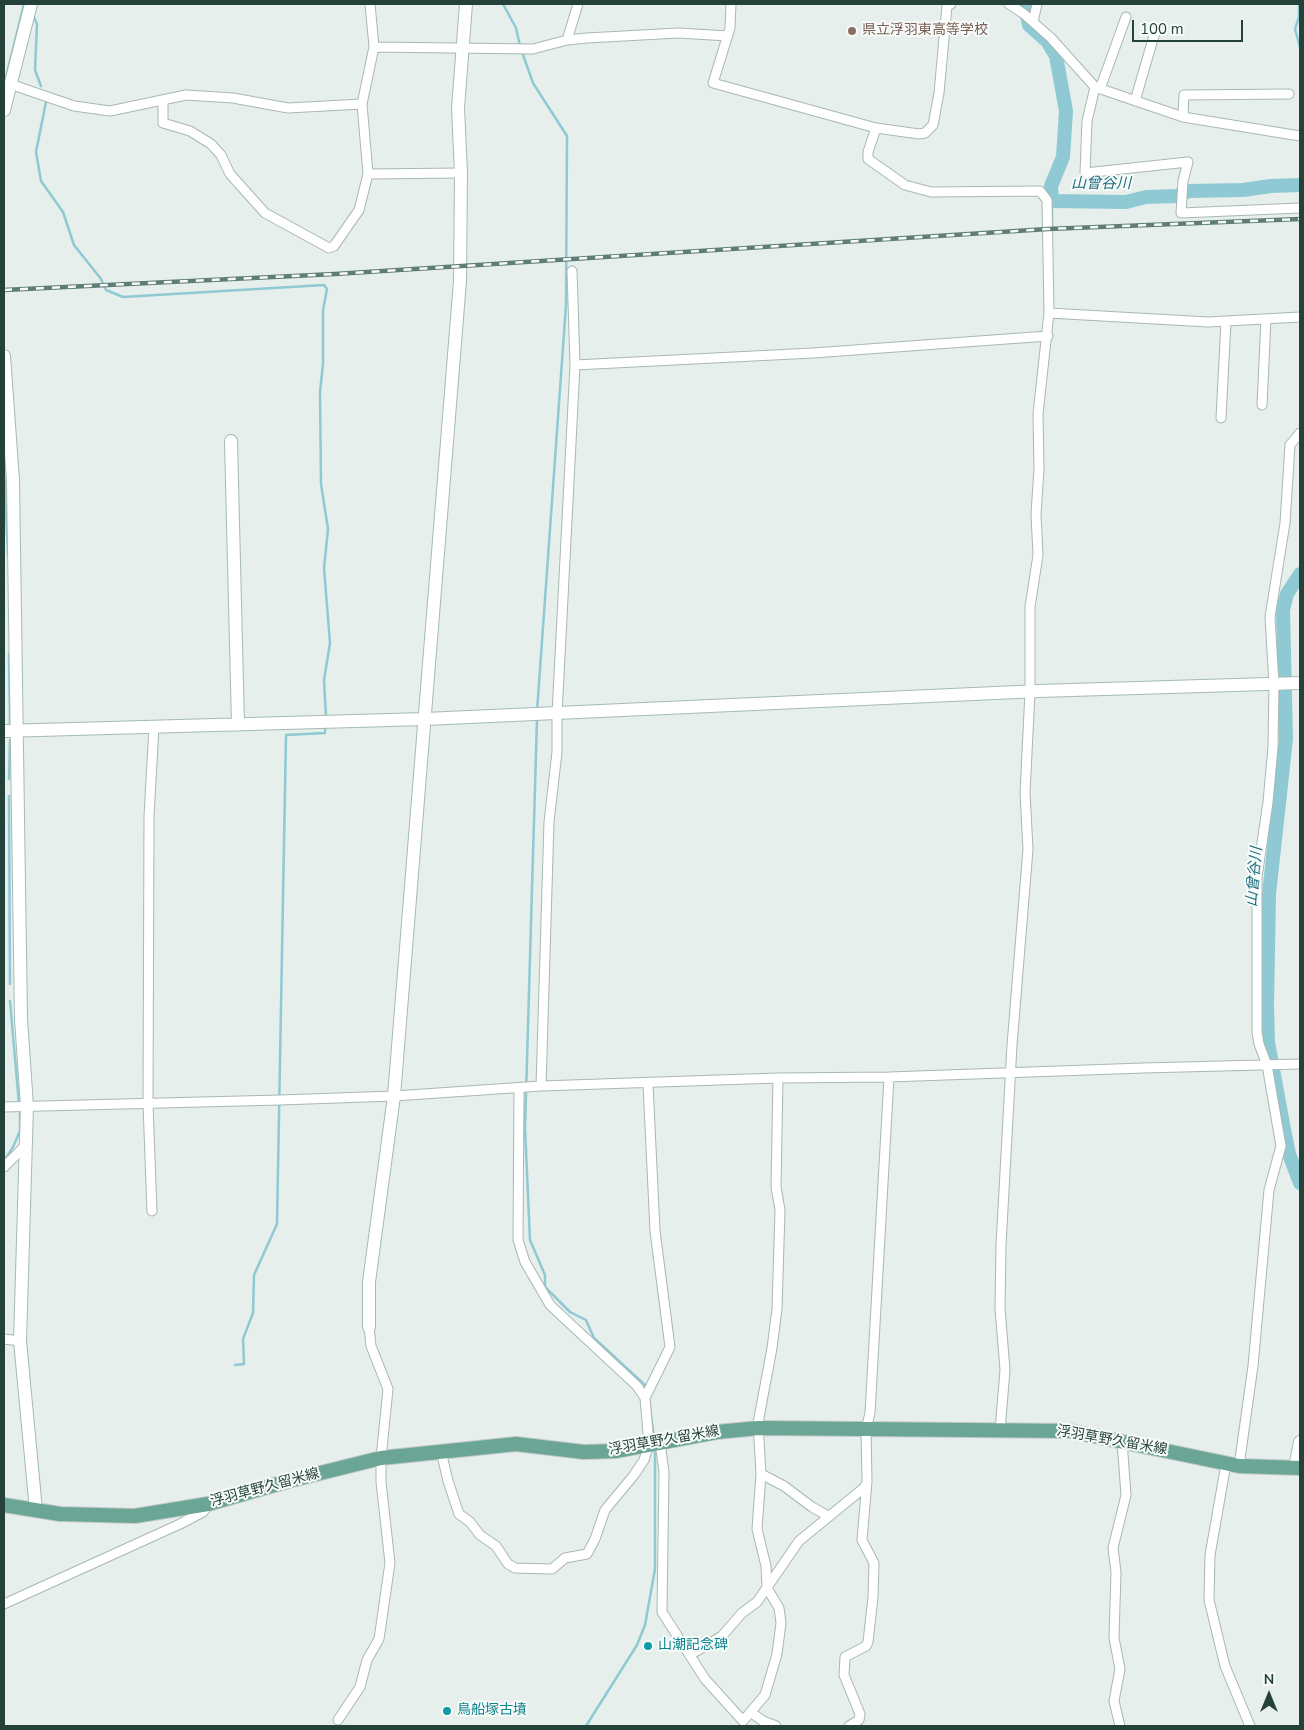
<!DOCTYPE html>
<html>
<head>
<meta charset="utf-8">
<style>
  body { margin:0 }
  #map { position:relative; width:1304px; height:1730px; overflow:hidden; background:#e6efeb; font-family:"Nunito Sans",sans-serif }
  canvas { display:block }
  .frame { position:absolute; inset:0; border:5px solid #24423a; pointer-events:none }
  .north { position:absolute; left:1244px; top:1670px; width:50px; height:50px; -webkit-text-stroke:4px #f7fbf9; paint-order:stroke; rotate:0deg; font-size:14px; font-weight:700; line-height:20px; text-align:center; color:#24423a }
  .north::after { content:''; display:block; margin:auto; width:18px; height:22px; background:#24423a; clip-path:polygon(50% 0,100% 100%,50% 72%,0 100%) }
  .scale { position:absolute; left:1132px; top:20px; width:111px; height:22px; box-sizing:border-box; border:2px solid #24423a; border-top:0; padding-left:6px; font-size:15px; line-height:18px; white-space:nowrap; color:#24423a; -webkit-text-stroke:4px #f7fbf9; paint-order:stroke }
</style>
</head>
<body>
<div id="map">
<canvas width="1304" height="1730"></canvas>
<div class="frame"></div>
<div class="north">N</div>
<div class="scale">100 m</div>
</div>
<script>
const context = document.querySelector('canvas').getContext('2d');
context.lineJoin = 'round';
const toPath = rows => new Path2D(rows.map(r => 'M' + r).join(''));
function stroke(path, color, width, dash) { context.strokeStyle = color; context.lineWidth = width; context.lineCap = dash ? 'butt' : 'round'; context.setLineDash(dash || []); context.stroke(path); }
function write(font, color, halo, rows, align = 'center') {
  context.font = font + ' "Nunito Sans","Noto Sans JP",sans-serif'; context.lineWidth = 4; context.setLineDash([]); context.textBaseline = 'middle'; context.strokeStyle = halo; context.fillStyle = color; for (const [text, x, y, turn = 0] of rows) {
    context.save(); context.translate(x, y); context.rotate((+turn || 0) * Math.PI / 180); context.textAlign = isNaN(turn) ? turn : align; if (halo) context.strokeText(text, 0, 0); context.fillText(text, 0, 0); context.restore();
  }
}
const stream = toPath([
  [503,4,516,28,520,46],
  [1299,4,1299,17,1295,29,1300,47],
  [33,15,37,24,35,70,41,86],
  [522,52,533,83,567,136,566,305,537,711],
  [6,77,24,4],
  [46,102,36,152,41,181,63,212,74,245,101,279,106,290,123,297,324,285,327,289,323,310,323,364,320,392,321,484,328,529,324,568,330,643,324,680,326,717],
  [1052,201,1052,227],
  [4,467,8,556],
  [9,654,10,726],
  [537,719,525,1128,530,1240,545,1275,545,1287,570,1312,586,1320,594,1338,646,1386,647,1390],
  [9,779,10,740],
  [9,796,10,984],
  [10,1001,19,1104],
  [4,1161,13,1147,20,1131,20,1109],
  [235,1365,244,1364,243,1339,253,1313,254,1275,277,1224,286,735,325,733,325,729],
  [649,1400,654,1439],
  [586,1726,637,1645,645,1625,655,1569,655,1450]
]);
const river = toPath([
  [1028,4,1026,11,1029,25,1047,41,1056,56,1066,111,1063,157,1051,186,1052,201,1126,202,1146,197,1177,196,1189,191,1243,190,1271,186,1300,185],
  [1300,574,1287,594,1283,610,1286,739,1269,894,1267,1006,1268,1042,1283,1124,1289,1154,1300,1183]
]);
const street = toPath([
  [370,4,374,47,362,104,368,174,461,173],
  [731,4,730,28,713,83,876,128,919,134,925,133,933,125,939,93,947,6,951,4],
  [1009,4,1024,14,1051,38,1095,87,1183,117,1300,136],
  [1033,22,1037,4],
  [567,40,578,4],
  [374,47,533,49,567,40,587,38,678,33,728,36],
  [10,84,74,106,110,111,186,95,233,98,288,108,362,104],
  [1095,87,1087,121,1085,173,1188,162,1183,181,1181,213,1300,208],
  [1100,89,1126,17],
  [163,100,163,123,190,131,211,144,221,155,230,174,265,213,329,248,334,246,359,210,368,174],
  [1135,101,1155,32],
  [1183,117,1184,95,1289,94],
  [876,128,868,152,868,159,905,185,931,192,1040,191,1047,200,1049,313,1038,414,1039,469,1036,514,1038,555,1030,607,1030,692,1025,793,1028,849,1012,1045,1001,1245,1000,1308,1005,1370,1000,1431],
  [1049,313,1208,322,1300,317],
  [575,365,813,353,1048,336],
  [1262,405,1266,319],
  [1221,418,1226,322],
  [541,1086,549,822,557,752,557,714,575,365,572,271],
  [4,1107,280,1100,394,1096,541,1086,778,1078,889,1077,1143,1068,1300,1064],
  [4,1167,26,1145],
  [152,1211,148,1104,149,816,154,727],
  [4,1339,20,1341],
  [645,1398,670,1347,655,1231,648,1084],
  [660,1443,664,1472,662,1612,705,1679,743,1721,765,1695,777,1654,781,1623,779,1608,767,1588,766,1566,757,1529,761,1474,758,1423,772,1348,777,1309,780,1210,776,1187,778,1078],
  [441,1451,448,1481,459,1514,470,1522,480,1535,496,1546,508,1564,515,1568,552,1569,565,1558,587,1554,595,1539,605,1510,634,1475,644,1460,649,1444,645,1398,637,1386,550,1305,525,1262,518,1240,519,1088],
  [1226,1464,1210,1555,1209,1600,1225,1666,1250,1726],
  [1239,1466,1253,1366,1269,1190,1281,1146,1267,1065,1259,1044,1257,1032,1257,877,1268,802,1273,747,1274,684,1270,617,1285,523,1290,445,1300,433],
  [761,1474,784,1486,812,1507,828,1516],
  [4,1604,180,1524,203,1512,208,1504],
  [690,1655,722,1636,742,1613,757,1602,799,1541,865,1487,866,1484],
  [752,1713,763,1721,776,1726],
  [338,1720,360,1687,367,1660,379,1639,390,1563,381,1482,381,1458,388,1389,371,1346,369,1327],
  [849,1726,859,1720,860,1714,844,1675,845,1657,866,1646,868,1642,873,1597,874,1563,862,1540,867,1481,866,1429,870,1413,889,1077],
  [1120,1726,1114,1701,1120,1669,1114,1638,1116,1572,1113,1548,1126,1495,1122,1441]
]);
const secondary = toPath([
  [4,110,31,4],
  [4,356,13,480,21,1019,27,1106,20,1341,36,1510],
  [231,441,238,725],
  [4,731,425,719,1039,691,1300,683],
  [369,1327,369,1282,394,1096,460,281,461,173,458,108,466,4],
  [1295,1468,1300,1442]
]);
const primary = toPath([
  [4,1505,60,1514,135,1516,208,1504,288,1481,381,1458,516,1444,584,1452,616,1451,717,1432,759,1428,1070,1431,1239,1466,1300,1468]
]);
const rail = toPath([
  [4,290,335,274,1048,229,1300,219]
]);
const markers = [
  [852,31,5,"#8d6e63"],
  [648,1646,5,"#0f9aa8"],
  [447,1711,5,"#0f9aa8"]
];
const educationNames = [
  ["県立浮羽東高等学校",862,31]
];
const streetNames = [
  ["浮羽草野久留米線",664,1441,-10],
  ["浮羽草野久留米線",1112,1441,10],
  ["浮羽草野久留米線",265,1488,-15]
];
const cultureNames = [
  ["山潮記念碑",658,1646],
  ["鳥船塚古墳",457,1711]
];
const waterNames = [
  ["山曾谷川",1101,184],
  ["山曾谷川",1255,877,-85]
];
stroke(stream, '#8ec9d4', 2.5);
stroke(river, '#8ec9d4', 14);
stroke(street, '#a8b8b2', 11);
stroke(secondary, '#a4bbb3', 14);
stroke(primary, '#c2cac8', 16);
stroke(street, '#fff', 9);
stroke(secondary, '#fff', 12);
stroke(primary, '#6aa596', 14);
stroke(rail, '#5f7d75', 4.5);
stroke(rail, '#f7fbf9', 2.5, [8]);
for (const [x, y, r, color] of markers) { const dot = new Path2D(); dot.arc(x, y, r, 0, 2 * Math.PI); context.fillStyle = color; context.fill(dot); stroke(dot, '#f7fbf9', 2); }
write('14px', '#785e54', '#f7fbf9', educationNames, 'left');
write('14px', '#24423a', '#f7fbf9', streetNames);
write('14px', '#0d838f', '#f7fbf9', cultureNames, 'left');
write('italic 15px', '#1c6f80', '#f7fbf9', waterNames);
</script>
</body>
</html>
